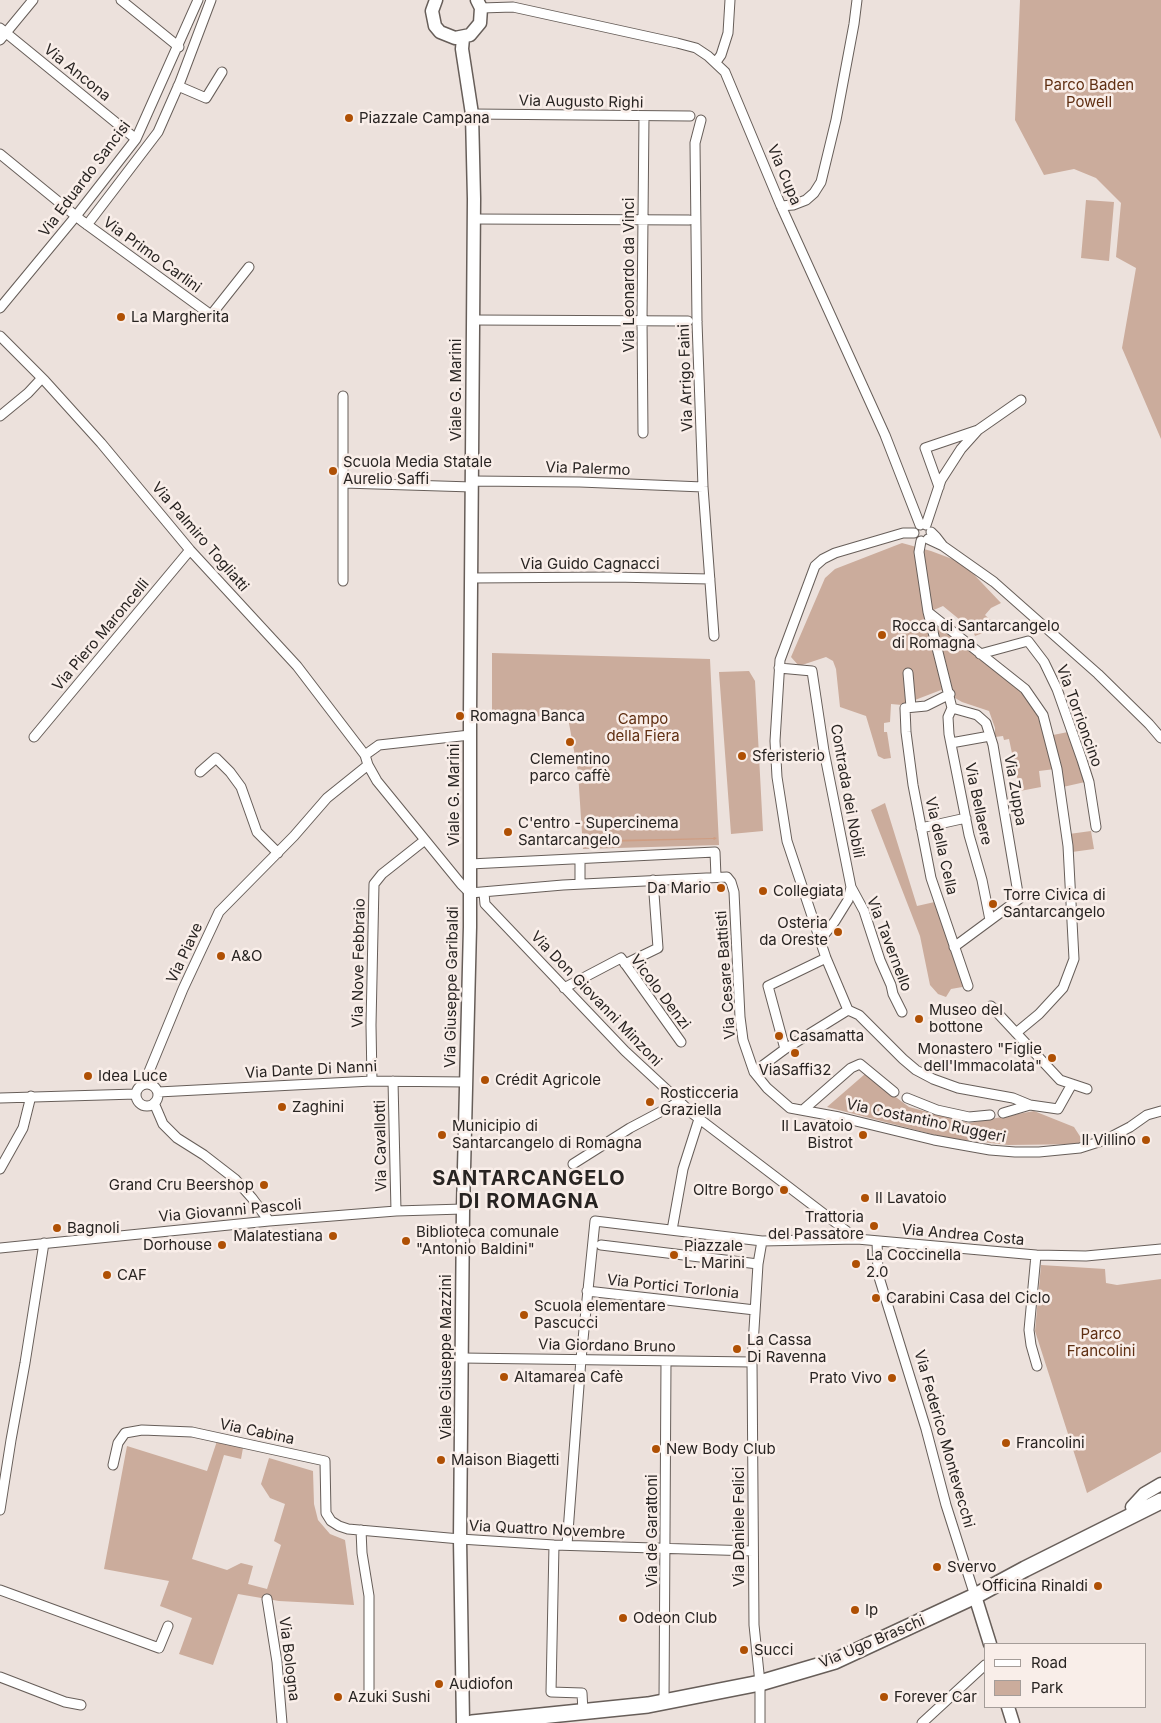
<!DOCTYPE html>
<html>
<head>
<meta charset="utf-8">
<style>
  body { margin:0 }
  #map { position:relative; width:1161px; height:1723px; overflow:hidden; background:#ece1dc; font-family:Inter,sans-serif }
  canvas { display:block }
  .legend { position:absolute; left:984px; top:1643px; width:162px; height:65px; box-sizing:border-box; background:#f9eee9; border:1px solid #a59d99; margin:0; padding:6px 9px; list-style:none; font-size:15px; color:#282422 }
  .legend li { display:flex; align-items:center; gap:10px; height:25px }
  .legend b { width:25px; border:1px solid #a59d99 }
</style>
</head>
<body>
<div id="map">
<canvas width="1161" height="1723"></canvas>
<ul class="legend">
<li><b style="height:6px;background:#fff"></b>Road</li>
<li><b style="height:14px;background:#cbac9c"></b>Park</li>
</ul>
</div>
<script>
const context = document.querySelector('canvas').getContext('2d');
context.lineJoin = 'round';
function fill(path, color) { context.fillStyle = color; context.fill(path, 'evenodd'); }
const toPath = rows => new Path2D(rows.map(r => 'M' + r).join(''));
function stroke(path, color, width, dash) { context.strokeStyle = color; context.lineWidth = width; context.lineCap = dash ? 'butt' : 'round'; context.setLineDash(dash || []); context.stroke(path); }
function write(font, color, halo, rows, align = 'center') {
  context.font = font + ' Inter,sans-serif'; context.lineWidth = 5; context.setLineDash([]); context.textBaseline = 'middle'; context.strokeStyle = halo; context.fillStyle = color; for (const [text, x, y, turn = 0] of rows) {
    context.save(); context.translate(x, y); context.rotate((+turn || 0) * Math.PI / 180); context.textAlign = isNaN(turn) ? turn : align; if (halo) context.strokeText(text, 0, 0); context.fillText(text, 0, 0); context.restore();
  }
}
const green = toPath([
  [1020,0,1161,0,1161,439,1122,348,1136,268,1116,257,1121,203,1096,178,1074,169,1044,175,1015,120],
  [1086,200,1114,202,1109,261,1081,258],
  [902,543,931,551,963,563,1001,603,991,608,985,615,998,627,975,636,973,631,966,632,965,624,943,606,929,612,1025,689,1043,715,1055,769,1039,771,1041,787,1020,791,1009,739,1004,740,1003,736,995,737,995,728,989,711,962,702,941,690,902,705,891,704,890,722,884,723,884,732,887,732,891,758,884,759,878,756,866,716,840,707,836,669,833,661,826,657,799,666,791,657,825,578,835,569],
  [492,653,710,659,719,845,583,849,578,772,568,718,492,714],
  [749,671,755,681,763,831,731,834,719,672],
  [1068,732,1085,782,1063,787,1053,735],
  [885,803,917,906,939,901,968,986,951,989,946,997,938,994,930,985,920,936,871,810],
  [1091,831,1094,849,1072,852,1069,834],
  [865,1074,909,1107,969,1123,1034,1111,1074,1127,1085,1144,1008,1145,947,1138,827,1107],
  [1041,1265,1105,1269,1106,1283,1117,1285,1161,1279,1161,1452,1087,1493,1035,1331],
  [217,1441,243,1448,241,1459,224,1455,192,1559,227,1570,241,1563,253,1566,248,1584,267,1589,281,1545,274,1541,285,1504,270,1498,261,1484,269,1458,313,1471,314,1504,318,1520,330,1534,345,1540,354,1605,279,1601,238,1594,213,1665,179,1654,192,1618,160,1606,169,1581,104,1569,127,1446,207,1471]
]);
const water = toPath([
  [603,837,608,840,713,838,714,837,717,838,714,840,713,839,608,842,606,845,603,846,598,842,599,838]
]);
const street = toPath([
  [121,0,179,47],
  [481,8,513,7,677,43,696,48,708,56,725,72,781,206,885,435,920,525],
  [0,28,136,139],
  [0,40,33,0],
  [716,62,721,55,728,33,730,0],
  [178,86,206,98,222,72],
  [472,114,690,116],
  [701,120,695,143,697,322,703,487,714,636],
  [0,154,82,221,211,315,249,267],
  [781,206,793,205,806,200,814,193,821,182,836,120,854,24,857,0],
  [473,219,689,220],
  [87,225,158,132,180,82,211,0],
  [0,308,76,216,136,139,198,0],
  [473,320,688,321],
  [0,336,45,381,101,443,190,550,297,666,365,755,368,765,377,781,461,884,470,893,563,885,727,877,731,882,734,892,740,1017,743,1040,754,1072,767,1088,790,1108,839,1117,934,1140,990,1150,1015,1152,1039,1152,1080,1148,1105,1140,1130,1127,1147,1115,1161,1111],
  [343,396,343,581],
  [0,416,28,393,42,378],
  [643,433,642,320,644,116],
  [472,481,580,482,703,487],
  [344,483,472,487],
  [939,487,925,448,978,430],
  [926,525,941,480,961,449,978,430,1021,400],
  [931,532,936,537,943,546,994,582,1098,674,1149,724,1161,738],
  [928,539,943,546],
  [921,541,919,552,928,612,952,708,948,717,949,734,969,835,982,880,990,920],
  [471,578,613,577,710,579],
  [928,612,1025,689,1043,715,1057,769,1068,846,1074,959,1063,988,1039,1014,1016,1033],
  [980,654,1028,641,1044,662,1057,689,1082,760,1089,782,1096,827],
  [779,668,812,671,824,751,851,887,848,900,835,921,820,940],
  [908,673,911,707],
  [950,694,926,706,905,708,906,732,913,785,931,878,968,986],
  [952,708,977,715,986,723,993,745,1019,899,954,947],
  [34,737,190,550],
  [951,743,990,736],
  [365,755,379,745,470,735],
  [200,772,216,758,230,772,241,787,257,832,278,853],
  [921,828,966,818],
  [580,859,580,884],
  [470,864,715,852,716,877],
  [851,887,864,911,880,960,891,985,893,994,902,1012],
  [484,893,485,904,625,1051,693,1114,857,1239],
  [625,964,658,948,653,880],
  [564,988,621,958,681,1042],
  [991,1006,1060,1080,1087,1089],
  [848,1010,826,958,787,841,777,777,775,741,780,660,815,566,823,559,835,553,903,533,914,533],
  [848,1010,859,1015,903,1059,916,1070,933,1079,958,1088,1013,1098,1030,1105,1058,1109,1072,1084],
  [785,1049,768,986,826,958],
  [754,1072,785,1049,848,1010],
  [372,1081,371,1025,374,884,382,874,425,840],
  [393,1081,396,1211],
  [148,1084,148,1074,183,989,219,912,294,836,327,798,368,765],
  '136 1095a11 11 0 1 1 22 0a11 11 0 1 1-22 0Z',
  [158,1092,372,1081,466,1082],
  [0,1098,136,1094],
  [907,1098,937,1110,969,1117,990,1115],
  [154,1103,163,1124,177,1138,204,1155,235,1179,252,1198,269,1221],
  [803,1110,851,1068,860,1064,894,1092],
  [1003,1113,1030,1105],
  [573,1164,630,1128,679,1102],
  [0,1169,23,1128,31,1096],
  [672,1230,683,1169,699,1119],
  [877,1241,878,1274,926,1429,946,1505,975,1596],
  [601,1245,758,1264],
  [0,1248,269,1221,396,1211,463,1209],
  [1036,1255,1029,1330,1031,1345,1037,1366],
  [587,1291,755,1310],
  [462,1358,752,1362],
  [113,1465,118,1443,125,1433,142,1430,192,1432,325,1461,326,1513,331,1521,339,1526,348,1529,460,1539,554,1545,753,1551],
  [0,1510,11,1440,25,1363,44,1243],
  [361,1530,362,1553,369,1596,369,1694],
  [554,1545,551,1692,582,1693,583,1712],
  [567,1545,581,1359,595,1221,762,1241,857,1239,1036,1255,1086,1256,1161,1249],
  [0,1590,159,1648,168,1626],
  [267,1599,277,1662,282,1723],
  [0,1677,65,1702,81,1705],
  [664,1702,666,1361],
  [760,1723,760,1683,754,1625,752,1362,758,1264,762,1241],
  [922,1723,985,1665]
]);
const secondary = toPath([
  [436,0,432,11,435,26,440,32,455,38,470,35,480,23,481,8,477,0],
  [463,38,462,49,472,114,474,199,470,714,470,927,463,1209,460,1539,463,1723],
  [1132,1507,1144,1494,1161,1484],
  [975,1596,990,1644],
  [1008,1707,1013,1723]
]);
const primary = toPath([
  [472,1723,648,1705,760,1683,835,1661,975,1596,1025,1569,1161,1501]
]);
const markers = [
  [349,118,5,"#af5004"],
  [121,317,5,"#af5004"],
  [333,471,5,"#af5004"],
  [882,635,5,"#af5004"],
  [460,716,5,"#af5004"],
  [570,742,5,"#af5004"],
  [742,756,5,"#af5004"],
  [508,832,5,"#af5004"],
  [721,888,5,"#af5004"],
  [763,891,5,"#af5004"],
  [993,904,5,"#af5004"],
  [838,932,5,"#af5004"],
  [221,956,5,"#af5004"],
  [919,1019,5,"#af5004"],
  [779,1036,5,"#af5004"],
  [795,1053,5,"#af5004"],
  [1052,1058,5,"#af5004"],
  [88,1076,5,"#af5004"],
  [485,1080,5,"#af5004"],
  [650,1102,5,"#af5004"],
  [282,1107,5,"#af5004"],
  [442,1135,5,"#af5004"],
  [863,1135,5,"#af5004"],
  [1146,1140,5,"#af5004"],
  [264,1185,5,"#af5004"],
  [784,1190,5,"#af5004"],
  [865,1198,5,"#af5004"],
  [874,1226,5,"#af5004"],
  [57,1228,5,"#af5004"],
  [333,1236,5,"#af5004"],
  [406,1241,5,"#af5004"],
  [222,1245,5,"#af5004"],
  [674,1255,5,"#af5004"],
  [856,1264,5,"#af5004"],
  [107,1275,5,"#af5004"],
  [876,1298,5,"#af5004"],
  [524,1315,5,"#af5004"],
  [737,1349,5,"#af5004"],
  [504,1377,5,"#af5004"],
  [892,1378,5,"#af5004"],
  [1006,1443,5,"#af5004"],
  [656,1449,5,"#af5004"],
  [441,1460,5,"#af5004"],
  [937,1567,5,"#af5004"],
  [1098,1586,5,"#af5004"],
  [855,1610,5,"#af5004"],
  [623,1618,5,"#af5004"],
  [744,1650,5,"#af5004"],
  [439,1684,5,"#af5004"],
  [338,1697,5,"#af5004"],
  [884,1697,5,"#af5004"]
];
const streetNames = [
  ["Via Ancona",77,73,39],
  ["Via Augusto Righi",581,102,1],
  ["Via Cupa",784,175,67],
  ["Via Eduardo Sancisi",85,179,-53],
  ["Via Primo Carlini",152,255,36],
  ["Via Leonardo da Vinci",629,275,-90],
  ["Via Arrigo Faini",686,378,-92],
  ["Viale G. Marini",456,390,-90],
  ["Via Palermo",588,469,2],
  ["Via Palmiro Togliatti",200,537,49],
  ["Via Guido Cagnacci",590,564],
  ["Via Piero Maroncelli",101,635,-50],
  ["Via Torrioncino",1079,716,70],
  ["Via Zuppa",1015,790,80],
  ["Contrada dei Nobili",847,791,80],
  ["Viale G. Marini",454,795,-90],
  ["Via Bellaere",978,804,78],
  ["Via della Cella",941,846,77],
  ["Via Tavernello",889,944,69],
  ["Via Piave",185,953,-65],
  ["Via Nove Febbraio",359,963,-89],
  ["Via Cesare Battisti",726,975,-94],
  ["Via Giuseppe Garibaldi",452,987,-89],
  ["Vicolo Denzi",660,992,53],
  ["Via Don Giovanni Minzoni",596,999,46],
  ["Via Dante Di Nanni",311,1070,-3],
  ["Via Costantino Ruggeri",926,1121,12],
  ["Via Cavallotti",381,1146,-91],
  ["Via Giovanni Pascoli",230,1211,-5],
  ["Via Andrea Costa",963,1235,5],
  ["Via Portici Torlonia",673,1287,6],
  ["Via Giordano Bruno",607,1346,1],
  ["Viale Giuseppe Mazzini",446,1357,-90],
  ["Via Cabina",257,1432,12],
  ["Via Federico Montevecchi",944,1439,74],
  ["Via Daniele Felici",739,1527,-90],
  ["Via Quattro Novembre",547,1530,3],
  ["Via de Garattoni",652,1531,-90],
  ["Via Ugo Braschi",872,1642,-23],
  ["Via Bologna",289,1659,83]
];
const parkNames = [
  ["Parco Baden",1089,85],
  ["Powell",1089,102],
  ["Campo",643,719],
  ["della Fiera",643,736],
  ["Parco",1101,1334],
  ["Francolini",1101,1351]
];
const poiNames = [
  ["Piazzale Campana",359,118],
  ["La Margherita",131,317],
  ["Scuola Media Statale",343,462],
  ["Aurelio Saffi",343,479],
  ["Rocca di Santarcangelo",892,626],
  ["di Romagna",892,643],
  ["Romagna Banca",470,716],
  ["Sferisterio",752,756],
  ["Clementino",570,759,"center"],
  ["parco caffè",570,776,"center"],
  ["C'entro - Supercinema",518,823],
  ["Santarcangelo",518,840],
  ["Da Mario",711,888,"right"],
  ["Collegiata",773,891],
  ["Torre Civica di",1003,895],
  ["Santarcangelo",1003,912],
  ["Osteria",828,923,"right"],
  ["da Oreste",828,940,"right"],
  ["A&O",231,956],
  ["Museo del",929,1010],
  ["bottone",929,1027],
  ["Casamatta",789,1036],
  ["Monastero \"Figlie",1042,1049,"right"],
  ["dell'Immacolata\"",1042,1066,"right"],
  ["ViaSaffi32",795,1070,"center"],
  ["Idea Luce",98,1076],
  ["Crédit Agricole",495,1080],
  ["Rosticceria",660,1093],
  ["Graziella",660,1110],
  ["Zaghini",292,1107],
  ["Municipio di",452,1126],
  ["Santarcangelo di Romagna",452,1143],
  ["Il Lavatoio",853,1126,"right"],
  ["Bistrot",853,1143,"right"],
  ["Il Villino",1136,1140,"right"],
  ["Grand Cru Beershop",254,1185,"right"],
  ["Oltre Borgo",774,1190,"right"],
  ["Il Lavatoio",875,1198],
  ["Trattoria",864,1217,"right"],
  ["del Passatore",864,1234,"right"],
  ["Bagnoli",67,1228],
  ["Biblioteca comunale",416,1232],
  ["\"Antonio Baldini\"",416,1249],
  ["Malatestiana",323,1236,"right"],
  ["Dorhouse",212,1245,"right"],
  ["Piazzale",684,1246],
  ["L. Marini",684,1263],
  ["La Coccinella",866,1255],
  ["2.0",866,1272],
  ["CAF",117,1275],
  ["Carabini Casa del Ciclo",886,1298],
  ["Scuola elementare",534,1306],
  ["Pascucci",534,1323],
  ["La Cassa",747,1340],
  ["Di Ravenna",747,1357],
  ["Altamarea Cafè",514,1377],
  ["Prato Vivo",882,1378,"right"],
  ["Francolini",1016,1443],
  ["New Body Club",666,1449],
  ["Maison Biagetti",451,1460],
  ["Svervo",947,1567],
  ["Officina Rinaldi",1088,1586,"right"],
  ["Ip",865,1610],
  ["Odeon Club",633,1618],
  ["Succi",754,1650],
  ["Audiofon",449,1684],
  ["Azuki Sushi",348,1697],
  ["Forever Car",894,1697]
];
const districtNames = [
  ["SANTARCANGELO",529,1179],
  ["DI ROMAGNA",529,1202]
];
fill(green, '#cbac9c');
fill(water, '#cf9d82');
stroke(street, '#675e59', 11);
stroke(secondary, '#675e59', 15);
stroke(primary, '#675e59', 18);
stroke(street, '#fff', 9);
stroke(secondary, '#fff', 12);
stroke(primary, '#fff', 15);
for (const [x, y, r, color] of markers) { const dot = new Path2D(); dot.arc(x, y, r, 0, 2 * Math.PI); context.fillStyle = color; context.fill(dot); stroke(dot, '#f9eee9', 2); }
write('15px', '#282422', '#f9eee9', streetNames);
write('15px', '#5f2f12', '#f9eee9', parkNames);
write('15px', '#282422', '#f9eee9', poiNames, 'left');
context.letterSpacing = '1px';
write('bold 20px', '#282422', '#f9eee9', districtNames);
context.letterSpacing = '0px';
</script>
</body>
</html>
